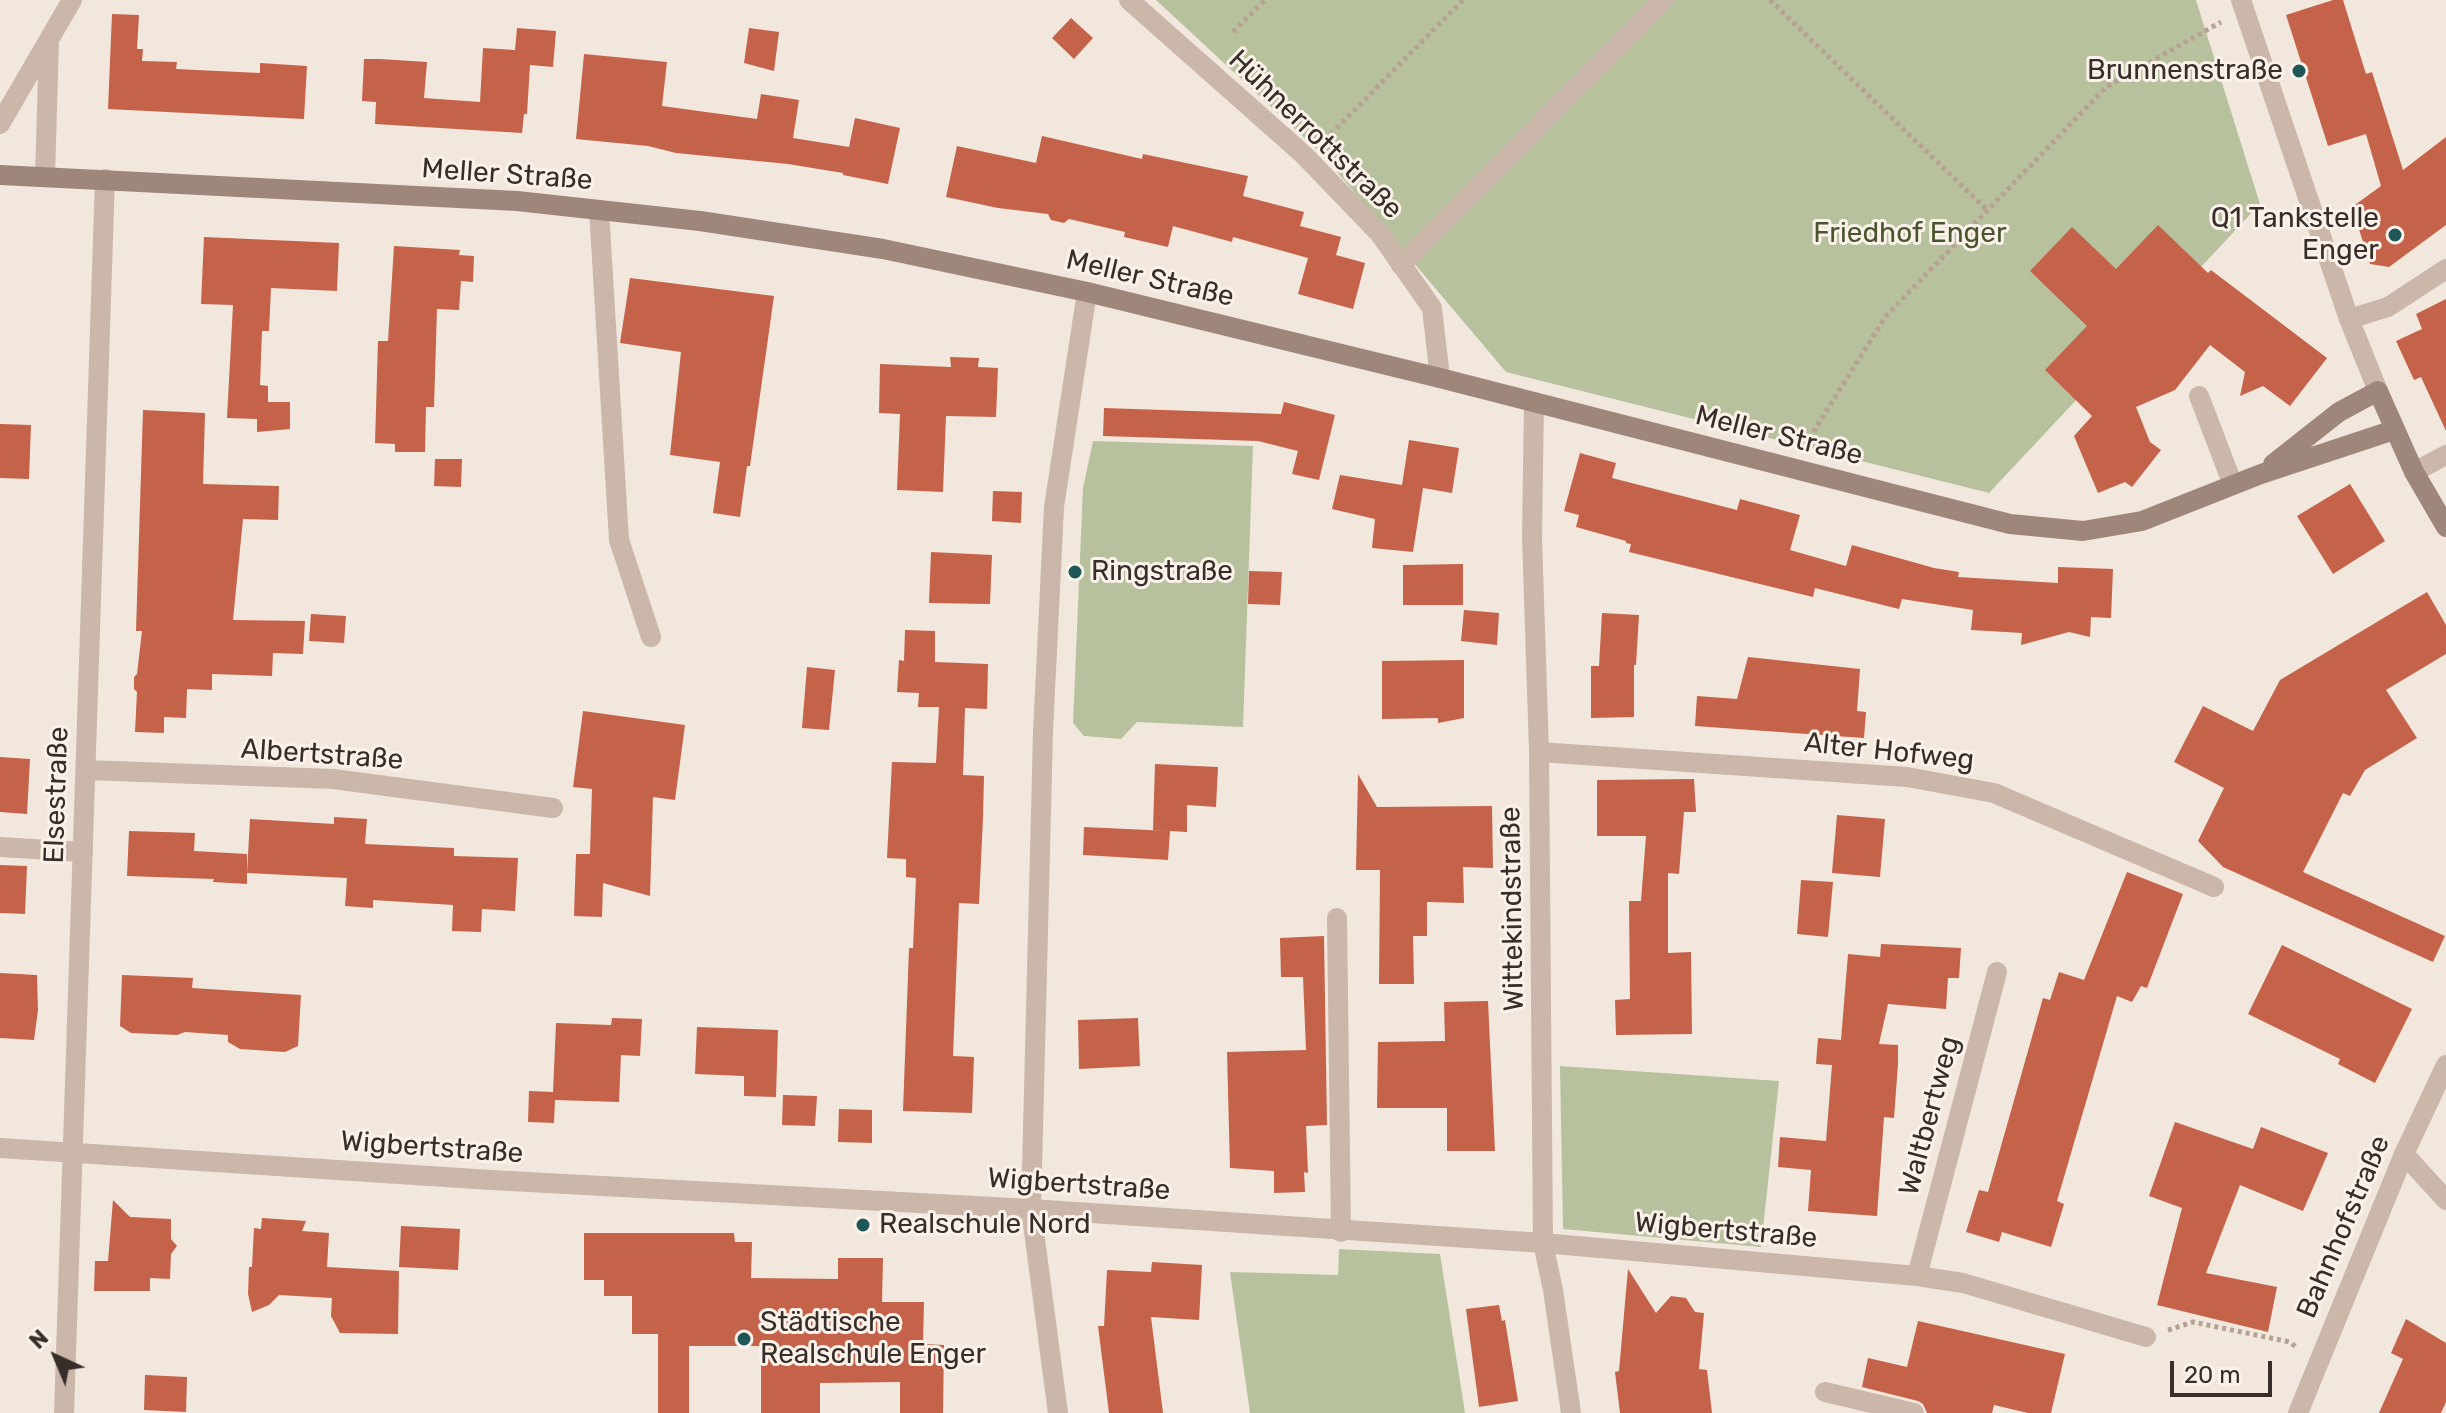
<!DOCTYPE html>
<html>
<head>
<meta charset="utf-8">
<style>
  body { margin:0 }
  #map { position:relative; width:2446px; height:1413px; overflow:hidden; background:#f2e7dd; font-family:Rubik,sans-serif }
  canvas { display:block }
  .north { position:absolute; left:16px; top:1317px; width:80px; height:80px; -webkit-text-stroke:6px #faf2ea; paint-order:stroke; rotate:316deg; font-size:22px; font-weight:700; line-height:32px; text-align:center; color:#372d29 }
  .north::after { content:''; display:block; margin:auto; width:28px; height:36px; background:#372d29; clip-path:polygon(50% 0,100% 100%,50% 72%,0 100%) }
  .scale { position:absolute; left:2170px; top:1361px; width:102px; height:36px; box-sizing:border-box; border:4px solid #372d29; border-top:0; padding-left:10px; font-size:24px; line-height:28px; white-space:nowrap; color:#372d29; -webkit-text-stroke:6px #faf2ea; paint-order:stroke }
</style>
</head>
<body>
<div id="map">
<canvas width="2446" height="1413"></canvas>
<div class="north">N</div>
<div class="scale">20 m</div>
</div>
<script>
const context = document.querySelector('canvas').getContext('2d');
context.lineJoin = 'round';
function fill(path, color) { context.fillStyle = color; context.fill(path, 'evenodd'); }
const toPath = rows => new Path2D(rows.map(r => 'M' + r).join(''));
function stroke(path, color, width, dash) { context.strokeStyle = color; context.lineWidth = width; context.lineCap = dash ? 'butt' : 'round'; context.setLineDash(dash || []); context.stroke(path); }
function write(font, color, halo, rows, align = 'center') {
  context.font = font + ' Rubik,sans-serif'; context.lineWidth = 6; context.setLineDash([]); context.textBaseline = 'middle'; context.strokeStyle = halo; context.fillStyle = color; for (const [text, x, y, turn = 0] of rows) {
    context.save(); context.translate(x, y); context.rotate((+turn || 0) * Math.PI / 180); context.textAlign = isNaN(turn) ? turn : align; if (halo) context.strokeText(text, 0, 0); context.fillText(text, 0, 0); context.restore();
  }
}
const green = toPath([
  [1156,0,2196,0,2260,204,1989,493,1506,372,1321,153],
  [1093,441,1253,446,1243,727,1137,722,1121,739,1084,736,1073,723,1083,488],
  [1560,1066,1779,1081,1761,1247,1563,1229],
  [1339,1249,1440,1254,1465,1413,1250,1413,1230,1272,1338,1275]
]);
const building = toPath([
  [2333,0,2343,0,2366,74,2372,72,2403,170,2446,137,2446,225,2389,267,2370,264,2352,207,2381,186,2366,134,2328,146,2286,15],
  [112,14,139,15,137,49,143,49,142,61,177,62,176,69,260,73,260,63,307,66,304,119,108,109],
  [1071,18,1093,38,1074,59,1052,38],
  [517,28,556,31,553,67,530,65,527,114,524,114,522,133,375,124,376,102,362,101,364,59,380,59,427,62,424,98,480,102,483,48,515,50],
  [749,28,779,32,774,71,744,63],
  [584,54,667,62,662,106,757,119,761,94,799,100,793,138,849,147,855,118,900,128,888,184,843,175,843,173,788,164,676,153,648,146,576,139],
  [1042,136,1142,159,1143,154,1248,176,1243,196,1304,212,1300,226,1341,237,1336,255,1365,263,1353,309,1298,294,1308,258,1233,237,1232,242,1173,226,1168,247,1124,237,1125,232,1069,219,1064,223,1051,220,1048,214,998,208,946,197,957,146,1036,163],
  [2158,225,2208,273,2211,270,2327,358,2290,406,2263,386,2240,396,2245,372,2210,345,2175,390,2136,407,2150,442,2161,450,2132,487,2125,482,2098,493,2074,436,2092,416,2045,370,2087,326,2030,271,2072,227,2116,269],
  [204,237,339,243,337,291,271,288,269,331,262,331,260,385,268,386,268,402,290,402,290,429,257,432,257,419,227,418,233,305,201,304],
  [394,246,460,250,459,255,474,256,473,282,461,281,459,310,437,309,434,407,426,407,425,452,395,452,395,444,375,443,378,341,388,341],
  [630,278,774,296,750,466,747,466,740,517,713,513,720,462,670,455,681,352,620,343],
  [2446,299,2446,431,2421,377,2414,380,2396,341,2422,329,2416,314],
  [950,357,979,358,978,367,998,368,996,417,946,416,943,492,897,490,900,414,879,413,880,364,951,367],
  [1284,402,1335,415,1319,480,1292,474,1298,451,1258,441,1103,436,1104,408,1281,414],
  [143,410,205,413,203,484,279,486,278,520,243,519,233,620,305,621,303,654,273,653,272,676,212,674,212,690,187,689,186,718,164,717,164,733,135,732,137,692,134,689,134,677,137,674,142,631,136,631],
  [0,424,31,425,29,479,0,478],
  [1409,440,1459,448,1452,493,1423,488,1413,552,1372,548,1375,519,1332,509,1340,475,1402,485],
  [1580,453,1616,463,1612,478,1737,510,1740,499,1800,515,1790,550,1846,566,1852,545,1934,568,1959,572,1958,577,2058,583,2058,567,2113,569,2111,618,2091,617,2090,637,2069,632,2021,645,2022,633,1971,630,1973,610,1902,599,1899,609,1815,588,1813,597,1629,552,1631,544,1626,543,1626,541,1576,527,1579,515,1564,511],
  [435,459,462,459,461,487,434,486],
  [2350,484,2385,541,2333,574,2297,516],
  [993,491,1022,492,1021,523,992,521],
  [931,552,992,555,990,604,929,603],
  [1463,564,1463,605,1403,605,1403,565],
  [1249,571,1282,572,1280,605,1248,604],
  [2427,592,2446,625,2446,654,2386,690,2417,738,2365,770,2350,796,2343,793,2303,872,2445,936,2433,962,2223,867,2198,841,2224,788,2174,762,2203,706,2253,731,2280,680],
  [1464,610,1499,613,1497,645,1461,641],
  [1602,613,1639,615,1636,665,1634,665,1634,717,1591,718,1591,666,1599,666],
  [311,614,346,616,344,643,309,641],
  [905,630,935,631,935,662,988,664,987,709,965,708,963,775,984,776,983,817,979,904,959,903,953,1056,974,1057,972,1113,903,1111,909,948,913,948,916,878,906,877,906,859,887,858,892,762,936,763,939,707,918,707,919,693,897,692,899,660,904,661],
  [1748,657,1860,669,1857,711,1866,712,1864,738,1695,726,1697,696,1737,699],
  [1464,660,1464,718,1438,723,1438,718,1382,719,1382,661],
  [807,667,835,670,829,730,802,728],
  [583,711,685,725,675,800,653,797,650,896,603,883,602,917,574,916,576,854,590,854,592,789,573,787],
  [0,757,30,759,27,814,0,812],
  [1155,764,1218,767,1216,807,1187,805,1187,832,1153,830],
  [1358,774,1377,807,1492,806,1493,868,1463,867,1464,903,1427,902,1427,936,1413,936,1414,984,1379,984,1380,870,1356,870],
  [1694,779,1696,812,1684,812,1679,874,1668,873,1668,953,1691,952,1692,1034,1616,1035,1615,1000,1630,999,1629,901,1641,901,1646,836,1597,836,1597,780],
  [1837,815,1885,819,1880,877,1832,873],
  [334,817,367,819,365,844,454,848,454,856,518,858,515,911,482,909,481,932,452,931,453,905,373,900,373,908,345,906,347,878,247,873,250,819,334,824],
  [1084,827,1170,831,1168,860,1083,855],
  [129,831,195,833,194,851,247,854,247,884,213,882,214,879,127,876],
  [0,865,27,866,25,914,0,913],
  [2127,872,2183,894,2147,988,2141,986,2132,1002,2117,996,2057,1201,2064,1204,2051,1247,2002,1232,1999,1242,1966,1232,1979,1190,1988,1192,2043,998,2050,1000,2059,972,2084,980],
  [1801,880,1833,882,1828,937,1797,934],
  [1324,936,1327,1125,1306,1126,1308,1173,1304,1172,1305,1192,1274,1193,1274,1171,1230,1168,1227,1052,1306,1050,1303,977,1281,977,1280,938],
  [1881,944,1961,948,1959,978,1948,978,1946,1009,1888,1004,1879,1044,1898,1045,1898,1064,1894,1118,1884,1117,1877,1216,1808,1211,1811,1170,1778,1167,1780,1137,1826,1141,1832,1065,1816,1064,1818,1038,1841,1040,1848,954,1880,957],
  [2282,945,2412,1009,2375,1083,2338,1064,2340,1059,2248,1014],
  [0,973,37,975,38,1010,34,1040,0,1038],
  [122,975,193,978,192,988,301,995,298,1046,285,1052,240,1049,228,1042,228,1035,185,1032,177,1035,131,1033,120,1026],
  [1488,1001,1495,1151,1447,1151,1447,1108,1377,1108,1378,1042,1445,1041,1444,1002],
  [612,1018,642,1019,640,1056,621,1055,619,1102,555,1100,554,1123,528,1122,529,1091,553,1092,556,1023,611,1025],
  [1138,1018,1140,1066,1079,1069,1078,1020],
  [697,1027,778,1030,776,1097,744,1096,744,1076,695,1074],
  [783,1095,817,1096,815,1126,782,1125],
  [839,1109,872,1110,872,1143,838,1142],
  [2175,1122,2253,1149,2261,1127,2328,1153,2303,1211,2240,1185,2206,1273,2277,1287,2268,1332,2157,1305,2182,1208,2149,1196],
  [113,1200,130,1217,171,1219,171,1239,177,1246,171,1254,170,1279,150,1278,150,1291,94,1291,95,1261,108,1261],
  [262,1218,306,1221,302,1231,329,1233,327,1267,399,1271,398,1334,340,1333,331,1316,332,1298,279,1295,269,1305,252,1312,248,1294,249,1267,252,1267,254,1228,261,1229],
  [401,1226,460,1229,458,1270,399,1267],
  [584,1233,734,1233,735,1242,752,1242,751,1278,838,1279,838,1258,883,1258,882,1302,924,1302,923,1344,944,1345,943,1413,900,1413,900,1382,820,1383,820,1413,761,1413,761,1346,689,1346,689,1413,658,1413,658,1334,632,1334,632,1296,604,1296,604,1280,584,1280],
  [1152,1262,1202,1265,1199,1320,1151,1317,1163,1413,1109,1413,1098,1326,1104,1326,1107,1270,1151,1272],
  [1628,1269,1656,1313,1671,1296,1686,1298,1695,1312,1704,1313,1699,1369,1707,1370,1712,1413,1620,1413,1615,1372,1619,1371],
  [1499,1305,1502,1321,1505,1320,1518,1401,1479,1407,1466,1309],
  [2406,1319,2446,1343,2446,1402,2441,1413,2379,1413,2403,1359,2391,1353],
  [1918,1321,2065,1354,2051,1413,2028,1413,1994,1405,1992,1413,1927,1413,1923,1404,1918,1401,1862,1387,1868,1358,1907,1367],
  [145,1375,187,1377,186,1412,144,1410]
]);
const path = toPath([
  [1770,0,1988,211],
  [1233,32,1265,0],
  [1331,134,1463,0],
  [1811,448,1815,429,1886,316,2106,87,2221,22],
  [2168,1330,2193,1322,2290,1342,2297,1348]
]);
const service = toPath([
  [599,210,619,540,651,637],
  [1401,265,1663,0],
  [2199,396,2233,485],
  [2414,472,2446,455],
  [0,847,83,852],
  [1337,918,1341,1232]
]);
const minor = toPath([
  [1129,0,1304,155,1380,234,1432,308,1440,378],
  [0,124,72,0],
  [45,177,49,41],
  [2349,319,2388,307,2446,269],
  [1534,402,1532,537,1539,752,1543,1243,1553,1290,1571,1413],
  [1539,752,1907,777,1994,793,2214,887],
  [86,770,333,779,553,808],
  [0,1148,491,1180,1031,1209,1543,1243,1917,1276,1963,1283,2146,1337],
  [2404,1154,2446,1200],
  [1917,1276,1997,972],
  [1825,1392,1914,1413],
  [64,1413,105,179],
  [1058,1413,1031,1209,1043,732,1054,507,1087,292]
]);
const tertiary = toPath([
  [2241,0,2349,319,2378,391],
  [2298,1413,2404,1154,2446,1065]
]);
const secondary = toPath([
  [0,175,517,201,700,221,883,249,1087,292,1440,378,2010,524,2083,531,2142,521,2261,474,2394,430],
  [2273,464,2339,412,2378,391,2414,472,2446,527]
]);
const markers = [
  [2299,71,8,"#1f5758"],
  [2395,235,8,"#1f5758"],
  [1075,572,8,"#1f5758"],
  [863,1225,8,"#1f5758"],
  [744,1339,8,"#1f5758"]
];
const poiNames = [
  ["Brunnenstraße",2283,71,"right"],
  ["Q1 Tankstelle",2379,219,"right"],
  ["Enger",2379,251,"right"],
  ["Ringstraße",1091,572],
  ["Realschule Nord",879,1225],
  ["Städtische",760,1323],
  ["Realschule Enger",760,1355]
];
const streetNames = [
  ["Hühnerrottstraße",1315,135,44],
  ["Meller Straße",507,175,4],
  ["Meller Straße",1150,279,13],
  ["Meller Straße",1779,436,14],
  ["Alter Hofweg",1889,752,6],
  ["Albertstraße",322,755,4],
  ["Elsestraße",57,795,-88],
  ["Wittekindstraße",1513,909,-91],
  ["Waltbertweg",1930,1116,-75],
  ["Wigbertstraße",432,1148,4],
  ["Wigbertstraße",1079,1185,4],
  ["Bahnhofstraße",2344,1227,-67],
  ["Wigbertstraße",1726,1231,5]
];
const parkNames = [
  ["Friedhof Enger",1910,234]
];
fill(green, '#b7c19d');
fill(building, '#c4624a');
stroke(path, '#b6a193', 5, [4, 4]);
stroke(service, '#cab7a9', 20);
stroke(minor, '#cab7a9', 20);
stroke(tertiary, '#cab7a9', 20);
stroke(secondary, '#9e867b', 20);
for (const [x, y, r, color] of markers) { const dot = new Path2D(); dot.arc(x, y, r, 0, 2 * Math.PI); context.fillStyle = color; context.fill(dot); stroke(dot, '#faf2ea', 3); }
write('28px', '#372d29', '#faf2ea', poiNames, 'left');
write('28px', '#372d29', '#faf2ea', streetNames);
write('28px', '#48552d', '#faf2ea', parkNames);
</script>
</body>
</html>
